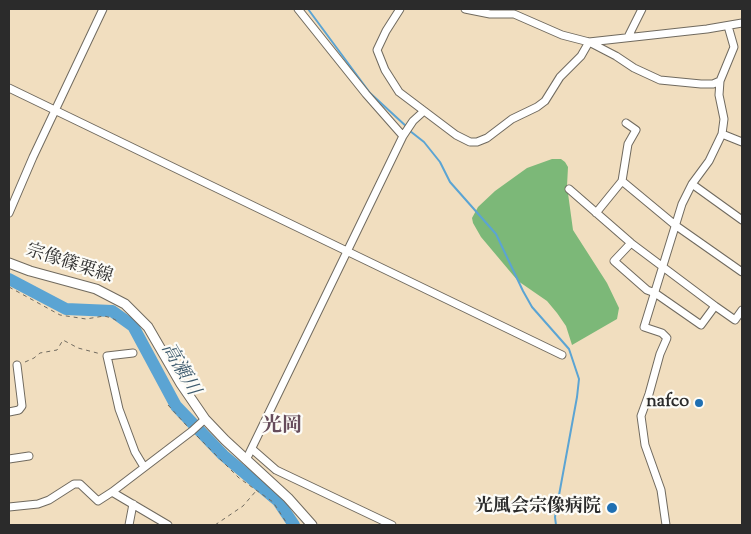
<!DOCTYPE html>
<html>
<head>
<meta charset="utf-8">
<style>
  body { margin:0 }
  #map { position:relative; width:751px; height:534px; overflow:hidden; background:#f1debf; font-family:"Sorts Mill Goudy",serif }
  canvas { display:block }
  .frame { position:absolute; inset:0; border:10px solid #2b2b2b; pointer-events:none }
</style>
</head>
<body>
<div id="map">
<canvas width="751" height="534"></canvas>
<div class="frame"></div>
</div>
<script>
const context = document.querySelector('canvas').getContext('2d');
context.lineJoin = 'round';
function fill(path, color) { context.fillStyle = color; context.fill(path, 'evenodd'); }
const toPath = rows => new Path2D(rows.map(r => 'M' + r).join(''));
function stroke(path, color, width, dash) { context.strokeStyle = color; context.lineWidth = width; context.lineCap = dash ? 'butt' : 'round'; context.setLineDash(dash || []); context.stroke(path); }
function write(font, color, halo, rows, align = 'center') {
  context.font = font + ' "Sorts Mill Goudy","Noto Serif JP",serif'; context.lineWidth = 4.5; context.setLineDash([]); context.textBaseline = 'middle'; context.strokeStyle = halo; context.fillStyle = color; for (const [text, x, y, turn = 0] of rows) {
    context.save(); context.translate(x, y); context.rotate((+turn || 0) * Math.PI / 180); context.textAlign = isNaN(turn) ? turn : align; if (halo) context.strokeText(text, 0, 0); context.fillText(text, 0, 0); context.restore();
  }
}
const forest = toPath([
  [552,159,561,159,565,162,568,167,567,186,573,230,607,283,619,308,617,319,572,345,566,326,557,313,547,301,518,281,481,237,473,223,472,218,478,207,495,191,527,168]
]);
const stream = toPath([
  [308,9,370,93,407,127],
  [410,131,424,142,440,162,450,182,496,234,523,291,532,307,569,349,579,379,577,397,555,517,556,525]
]);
const river = toPath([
  [9,279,66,309,112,311,133,326,176,406,223,455,278,501,294,525]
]);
const path = toPath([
  [9,287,60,315,86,319,104,316,112,318,119,322],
  [25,362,34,358,40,353,57,350,63,340,78,348,101,354],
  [168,405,187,426],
  [197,436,239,478,273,502,288,525],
  [215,525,243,506,256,491]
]);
const minor = toPath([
  [298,9,366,94,403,136],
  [400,9,386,31,377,50,385,70,399,92,456,135,470,142,477,142,487,138,512,119,537,107,545,101,560,77,581,56,589,42,616,56,634,68,660,80,701,84,713,84,720,81],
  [465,9,490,14,514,14,562,35,589,42,707,29,742,23],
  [628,37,642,9],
  [9,88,562,355],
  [722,134,742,142],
  [622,181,675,225,742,272],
  [692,184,742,220],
  [569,189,631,243,715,306,735,320,742,310],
  [9,213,33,157,103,9],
  [596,213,622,181,628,144,636,130,626,123],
  [631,243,614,261,647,290,655,293,701,325,715,306],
  [133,353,107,356,119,409,135,452,144,467],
  [9,412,19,410,22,406,17,365],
  [252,449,276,470,392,525],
  [9,459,29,456],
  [246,460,403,136,413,121,424,111],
  [112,492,168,525],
  [9,507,38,504,49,500,74,484,80,484,98,501,112,492,192,431,205,419],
  [129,525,133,504],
  [666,525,661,490,645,445,641,416,649,394,660,354,667,338,662,333,644,327,682,204,692,184,709,161,722,134,724,119,719,95,720,81,734,47,728,26]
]);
const major = toPath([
  [9,263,30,271,96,289,125,304,148,327,181,384,205,419,225,440,288,498,312,525]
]);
const markers = [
  [699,403,5,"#1f6fb2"],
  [612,508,6,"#1f6fb2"]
];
const streetNames = [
  ["宗像篠栗線",69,265,18]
];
const poiNames = [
  ["nafco",689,403],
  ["光風会宗像病院",601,508]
];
const waterNames = [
  ["高瀬川",179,370,60]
];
const quarterNames = [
  ["光岡",282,428]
];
fill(forest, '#7cb878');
stroke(stream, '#5ba4d3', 2);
stroke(river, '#5ba4d3', 12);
stroke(minor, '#706a5f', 9);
stroke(major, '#706a5f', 11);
stroke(path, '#706a5f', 1, [4, 4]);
stroke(minor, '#fff', 7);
stroke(major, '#fff', 9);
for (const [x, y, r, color] of markers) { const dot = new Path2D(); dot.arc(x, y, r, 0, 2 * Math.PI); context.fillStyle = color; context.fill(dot); stroke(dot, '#fdfcf7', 2); }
write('18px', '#2b2b2b', '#fdfcf7', streetNames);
write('bold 18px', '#2b2b2b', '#fdfcf7', poiNames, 'right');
write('italic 19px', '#3e5b6e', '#fdfcf7', waterNames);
write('bold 20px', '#664c5b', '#fdfcf7', quarterNames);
</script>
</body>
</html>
